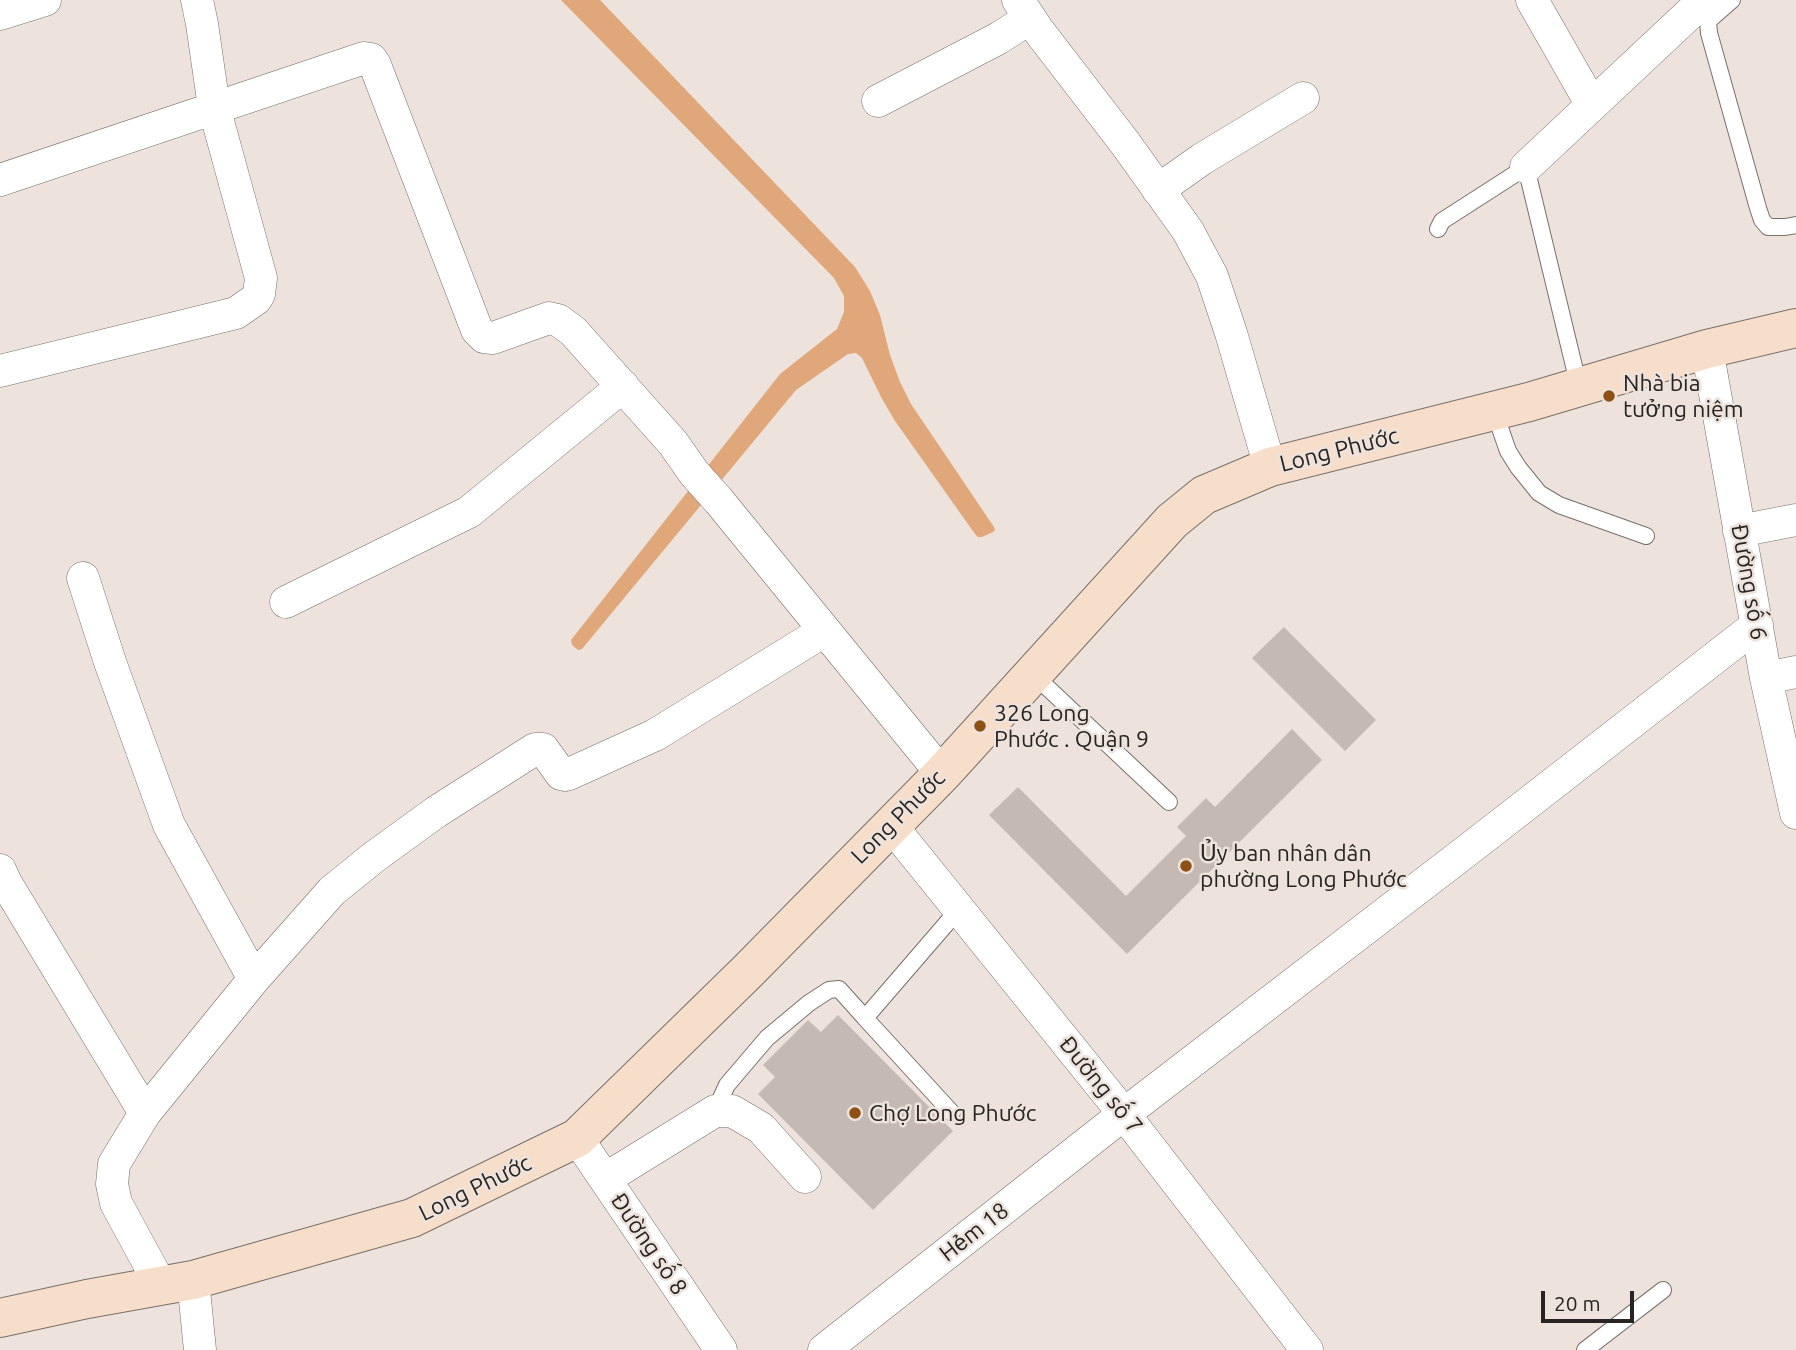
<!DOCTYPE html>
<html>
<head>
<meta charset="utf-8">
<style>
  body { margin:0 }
  #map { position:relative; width:1796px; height:1350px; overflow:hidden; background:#ede3dc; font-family:Ubuntu,sans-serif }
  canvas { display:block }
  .scale { position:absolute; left:1541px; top:1291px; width:93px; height:32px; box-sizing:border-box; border:4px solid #272421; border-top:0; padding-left:9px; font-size:21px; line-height:24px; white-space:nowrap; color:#272421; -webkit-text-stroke:5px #ede3dc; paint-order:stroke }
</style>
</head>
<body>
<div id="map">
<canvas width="1796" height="1350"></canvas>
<div class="scale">20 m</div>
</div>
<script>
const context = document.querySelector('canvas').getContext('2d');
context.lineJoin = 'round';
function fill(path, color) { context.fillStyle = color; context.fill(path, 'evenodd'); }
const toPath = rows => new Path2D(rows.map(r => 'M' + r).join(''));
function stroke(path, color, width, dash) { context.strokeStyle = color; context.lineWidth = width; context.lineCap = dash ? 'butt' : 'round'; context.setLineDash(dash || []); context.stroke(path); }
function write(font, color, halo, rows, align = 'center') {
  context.font = font + ' Ubuntu,sans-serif'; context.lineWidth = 5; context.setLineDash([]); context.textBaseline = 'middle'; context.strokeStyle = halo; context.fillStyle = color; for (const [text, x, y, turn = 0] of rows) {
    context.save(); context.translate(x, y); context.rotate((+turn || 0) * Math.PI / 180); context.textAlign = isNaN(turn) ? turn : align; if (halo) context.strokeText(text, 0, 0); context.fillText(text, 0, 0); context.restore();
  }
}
const water = toPath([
  [561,0,600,0,855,267,870,291,880,315,890,355,900,382,911,404,994,527,995,530,993,532,982,537,978,537,975,534,895,421,881,397,862,358,856,353,848,354,796,390,582,649,578,650,572,645,571,640,780,374,837,329,844,312,844,296,834,278]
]);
const building = toPath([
  [1284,627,1376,720,1345,751,1252,658],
  [1292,729,1322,760,1127,954,989,815,1018,787,1126,896,1186,836,1177,827,1206,798,1215,807],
  [838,1015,953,1131,873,1210,758,1094,775,1077,763,1065,808,1020,821,1032]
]);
const lane = toPath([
  [1732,0,1708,21,1709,33,1758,208,1762,220,1768,227,1785,227,1796,225],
  [1438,229,1442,221,1526,167,1579,387],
  [1494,411,1508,451,1518,467,1539,493,1559,505,1646,536],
  [1033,674,1169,802],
  [715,1111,727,1085,767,1038,809,1003,829,990,839,989,865,1018],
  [952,1113,865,1018,959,909],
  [1585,1350,1663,1290]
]);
const street = toPath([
  [1018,0,1038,30,1125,143,1188,231,1212,276,1231,333,1270,467],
  [1532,0,1592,105],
  [0,14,45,0],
  [878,101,999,38,1030,18],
  [1526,167,1704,0],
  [0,180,364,58,371,59,375,65,477,330,484,337,493,338,549,318,558,320,573,331,673,443,694,473,719,501,942,774],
  [1158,190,1202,159,1303,98],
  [1707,349,1766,678,1796,813],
  [0,371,236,313,256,299,259,294,261,278,214,107,202,24,197,0],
  [1739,531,1796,520],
  [83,578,110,662,169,825,254,979],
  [286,602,469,512,623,386],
  [1766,678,1796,672],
  [890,824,1124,1114,1307,1350],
  [0,870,6,883,145,1113],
  [577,1138,721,1350],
  [605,1179,715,1111,732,1111,761,1128,805,1177],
  [193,1280,200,1350],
  [161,1286,116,1203,112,1184,114,1164,145,1113,254,979,332,891,374,857,436,812,535,749,543,749,561,774,565,775,569,774,655,735,824,631],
  [824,1350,1124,1114,1473,846,1757,625]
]);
const secondary = toPath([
  [0,1318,87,1299,193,1280,412,1218,577,1138,748,971,942,774,1172,521,1204,495,1270,467,1529,402,1707,349,1796,328]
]);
const markers = [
  [1609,396,7,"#8e5014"],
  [980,726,7,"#8e5014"],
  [1186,866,7,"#8e5014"],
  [855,1113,7,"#8e5014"]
];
const poiNames = [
  ["Nhà bia",1623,383],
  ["tưởng niệm",1623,409],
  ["326 Long",994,713],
  ["Phước . Quận 9",994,739],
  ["Ủy ban nhân dân",1200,853],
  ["phường Long Phước",1200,879],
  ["Chợ Long Phước",869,1113]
];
const streetNames = [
  ["Long Phước",1339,450,-14],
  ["Đường số 6",1749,582,80],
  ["Long Phước",898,817,-45],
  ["Đường số 7",1101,1085,51],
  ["Long Phước",475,1188,-26],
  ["Hẻm 18",974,1232,-38],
  ["Đường số 8",649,1244,56]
];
fill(water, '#e0a77a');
fill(building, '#c4bab3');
stroke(lane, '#787069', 18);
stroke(street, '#787069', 33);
stroke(secondary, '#787069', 40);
stroke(lane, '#fff', 16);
stroke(street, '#fff', 32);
stroke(secondary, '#f7deca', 38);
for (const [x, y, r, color] of markers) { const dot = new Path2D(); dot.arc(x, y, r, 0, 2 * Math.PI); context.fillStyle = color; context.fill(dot); stroke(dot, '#ede3dc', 2.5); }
write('23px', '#272421', '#ede3dc', poiNames, 'left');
write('23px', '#272421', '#ede3dc', streetNames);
</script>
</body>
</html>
